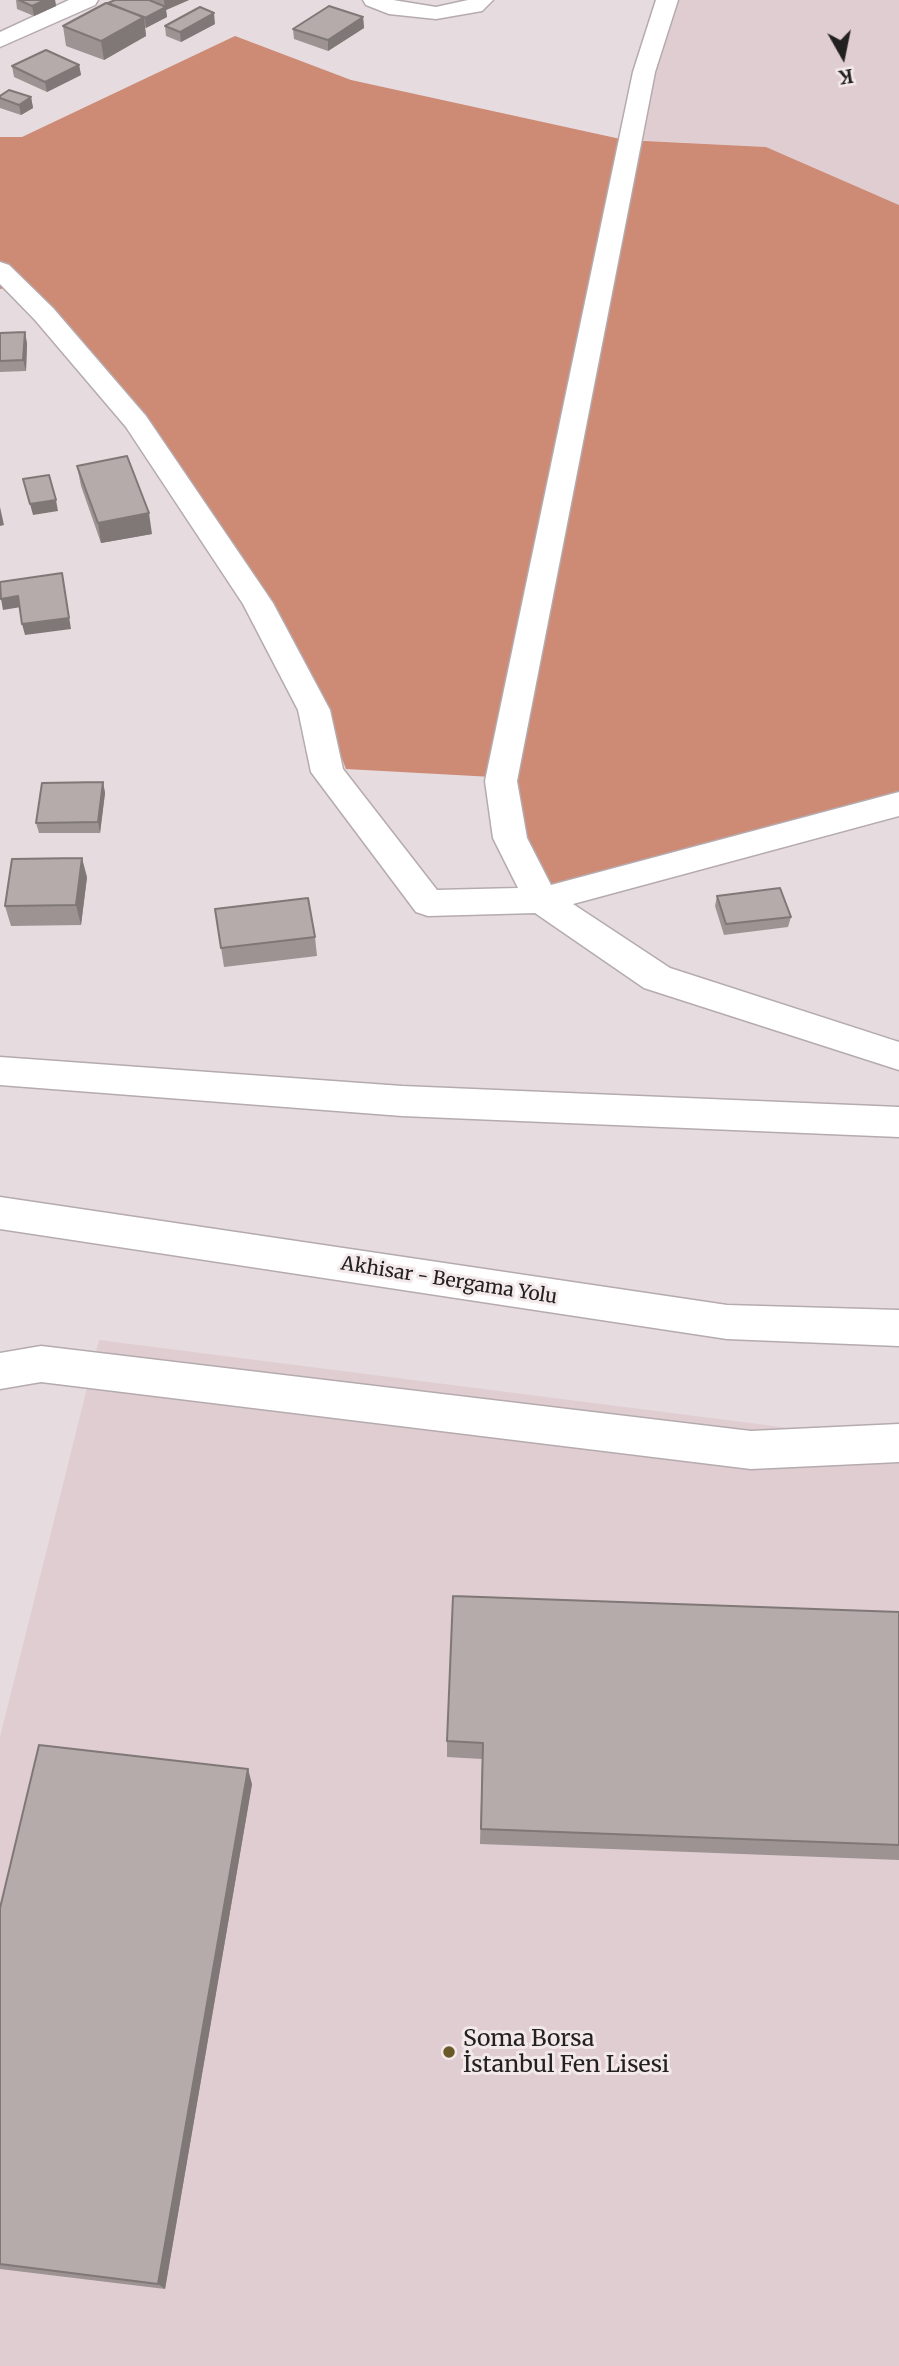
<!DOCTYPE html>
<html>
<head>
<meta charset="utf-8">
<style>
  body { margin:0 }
  #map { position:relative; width:899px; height:2366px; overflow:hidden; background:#e6dbde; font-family:Merriweather,serif }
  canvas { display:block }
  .north { position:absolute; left:808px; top:21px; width:70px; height:70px; -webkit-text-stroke:5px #f3e9eb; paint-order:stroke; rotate:171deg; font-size:19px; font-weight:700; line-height:28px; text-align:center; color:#232021 }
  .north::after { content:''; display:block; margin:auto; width:24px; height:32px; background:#232021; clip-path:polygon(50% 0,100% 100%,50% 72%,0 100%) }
</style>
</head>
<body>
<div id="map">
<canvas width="899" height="2366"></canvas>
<div class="north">K</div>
</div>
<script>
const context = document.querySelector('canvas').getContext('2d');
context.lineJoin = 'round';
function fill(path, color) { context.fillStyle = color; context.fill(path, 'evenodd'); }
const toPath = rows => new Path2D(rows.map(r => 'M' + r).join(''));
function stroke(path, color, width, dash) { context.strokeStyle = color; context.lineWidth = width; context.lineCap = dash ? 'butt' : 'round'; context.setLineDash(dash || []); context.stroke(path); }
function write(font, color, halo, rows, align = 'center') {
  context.font = font + ' Merriweather,serif'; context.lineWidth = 6; context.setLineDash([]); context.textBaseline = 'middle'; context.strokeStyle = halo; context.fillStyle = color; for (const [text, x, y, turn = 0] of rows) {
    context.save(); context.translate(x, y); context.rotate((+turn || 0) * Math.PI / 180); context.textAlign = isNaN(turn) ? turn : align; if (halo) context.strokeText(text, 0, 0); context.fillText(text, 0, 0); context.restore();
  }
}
const built = toPath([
  [672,0,899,0,899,205,766,147,635,140],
  [99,1340,899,1442,899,2366,0,2366,0,1737]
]);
const forest = toPath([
  [235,36,351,80,625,140,766,147,899,205,899,796,546,891,522,836,511,778,346,769,323,709,265,602,20,285,0,289,0,137,22,137]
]);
const minor = toPath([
  [69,0,98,0,95,5,0,47,0,32,69,0],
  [363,0,393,0,436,7,468,0,493,0,482,11,436,19,389,14,366,5,363,0],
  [656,0,678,0,655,72,517,781,527,838,551,885,899,792,899,816,573,904,670,968,899,1042,899,1070,644,988,535,913,428,916,416,912,311,772,298,710,243,604,126,427,35,320,0,284,0,262,9,265,53,308,146,416,273,603,330,710,343,769,437,890,518,888,493,838,485,781,633,72,656,0]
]);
const tertiary = toPath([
  [41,1346,751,1431,899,1424,899,1462,751,1469,41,1382,0,1389,0,1353,41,1346]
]);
const primary = toPath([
  [0,1057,402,1086,899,1107,899,1137,402,1116,0,1085,0,1057],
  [0,1197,727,1305,899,1310,899,1346,727,1339,0,1229,0,1197]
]);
const wall = toPath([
  [16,0,55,0,56,6,34,16,17,9],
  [115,0,189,0,166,10,167,17,145,28,146,36,104,60,66,46,63,26,109,4,108,3],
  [363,17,364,28,328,51,294,39,293,29],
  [215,24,181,42,166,36,165,26],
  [79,65,81,75,47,92,14,77,12,66],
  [0,96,31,97,33,108,21,115,0,108],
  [0,333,27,343,26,371,0,372],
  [77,466,152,534,101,543,81,486],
  [103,782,105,793,100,833,39,833,36,823],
  [87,877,81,925,11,926,5,906],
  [717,896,791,917,788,927,724,935,715,906],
  [215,909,315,937,317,956,224,967],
  [899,1612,899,1860,480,1844,482,1759,447,1757,447,1741],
  [252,1784,165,2289,0,2269,0,1908]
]);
const shadedWall = toPath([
  [45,0,55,0,56,6,34,16,32,6],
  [164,0,189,0,166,10,167,17,146,28,145,18,165,8],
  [214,13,215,24,181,42,180,32],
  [144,17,146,36,104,60,101,41],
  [363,17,364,28,328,51,328,40],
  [79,65,81,75,47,92,45,82],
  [31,97,33,108,21,115,19,105],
  [25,332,27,343,26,371,23,360],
  [56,500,58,511,33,515,30,504],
  [0,507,4,525,0,526],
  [149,513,152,534,101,543,98,523],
  [64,585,71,629,25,635,22,624],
  [18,596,21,607,3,610,1,599],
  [103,782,105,793,100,833,98,822],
  [82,858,87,877,81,925,76,905],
  [248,1769,252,1784,165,2289,158,2284]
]);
const building = toPath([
  [19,0,45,0,32,6,19,0],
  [115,0,149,0,166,7,145,18,108,3,115,0],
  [106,3,144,17,101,41,63,26,106,3],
  [329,6,363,17,328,40,293,29,329,6],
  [200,7,214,13,180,32,165,26,200,7],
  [46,50,79,65,45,82,12,66,46,50],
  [9,90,31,97,19,105,0,98,0,96,9,90],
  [25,332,23,360,0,361,0,333,25,332],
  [127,456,149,513,98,523,77,466,127,456],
  [49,475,56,500,30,504,23,479,49,475],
  [62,573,69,618,22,624,18,596,1,599,0,582,62,573],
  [103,782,98,822,36,823,42,783,103,782],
  [82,858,76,905,5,906,12,859,82,858],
  [780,888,791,917,726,924,717,896,780,888],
  [308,898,315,937,221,948,215,909,308,898],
  [453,1596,899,1612,899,1845,481,1829,483,1743,447,1741,453,1596],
  [39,1745,248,1769,158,2284,0,2264,0,1908,39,1745]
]);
const markers = [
  [449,2052,7,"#685926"]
];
const streetNames = [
  ["Akhisar - Bergama Yolu",449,1281,9]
];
const nearPoinames = [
  ["Soma Borsa",463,2039],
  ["İstanbul Fen Lisesi",463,2065]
];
fill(built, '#e0cdd2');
fill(forest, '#cd8a75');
stroke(minor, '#b5abae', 3);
stroke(tertiary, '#b5abae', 3);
stroke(primary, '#b5abae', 3);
fill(minor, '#fff');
fill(tertiary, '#fff');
fill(primary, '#fff');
fill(wall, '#9c9392');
fill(shadedWall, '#7f7877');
fill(building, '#b5abaa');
stroke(building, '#7f7877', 2);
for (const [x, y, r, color] of markers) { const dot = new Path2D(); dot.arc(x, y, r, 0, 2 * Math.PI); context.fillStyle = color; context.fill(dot); stroke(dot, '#f3e9eb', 2.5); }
write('19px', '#232021', '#f3e9eb', streetNames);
write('23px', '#232021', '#f3e9eb', nearPoinames, 'left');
</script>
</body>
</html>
